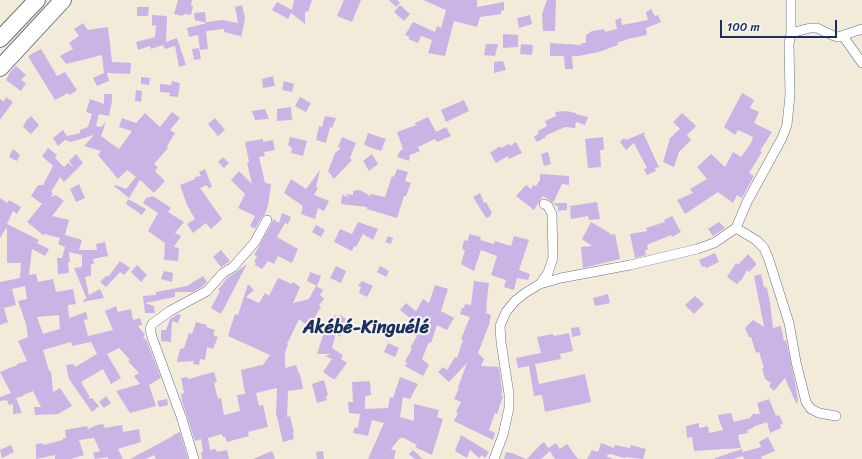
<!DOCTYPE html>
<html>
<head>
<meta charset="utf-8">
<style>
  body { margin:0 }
  #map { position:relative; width:862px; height:459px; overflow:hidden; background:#f2ebda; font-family:Sriracha,sans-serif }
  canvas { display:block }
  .scale { position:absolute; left:720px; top:20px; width:117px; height:18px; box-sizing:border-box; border:2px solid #1b2f5e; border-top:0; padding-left:5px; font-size:12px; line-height:14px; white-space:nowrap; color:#1b2f5e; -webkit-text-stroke:3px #f6f6f2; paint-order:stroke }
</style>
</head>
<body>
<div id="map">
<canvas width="862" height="459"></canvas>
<div class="scale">100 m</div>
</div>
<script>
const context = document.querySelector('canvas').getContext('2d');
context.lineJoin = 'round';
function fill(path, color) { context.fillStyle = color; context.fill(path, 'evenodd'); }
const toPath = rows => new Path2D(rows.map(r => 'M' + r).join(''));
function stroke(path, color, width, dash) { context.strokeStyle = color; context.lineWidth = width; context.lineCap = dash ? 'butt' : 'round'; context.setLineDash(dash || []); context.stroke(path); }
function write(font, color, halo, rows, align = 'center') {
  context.font = font + ' Sriracha,sans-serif'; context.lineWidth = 4; context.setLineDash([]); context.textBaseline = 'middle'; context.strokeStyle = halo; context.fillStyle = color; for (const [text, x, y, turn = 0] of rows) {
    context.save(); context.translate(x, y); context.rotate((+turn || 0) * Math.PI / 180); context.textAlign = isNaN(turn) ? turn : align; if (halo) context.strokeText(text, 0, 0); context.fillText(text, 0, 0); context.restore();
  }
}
const building = toPath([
  [178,0,192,0,191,6,193,6,191,15,184,14,182,16,174,14],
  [294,0,312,0,308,12,305,11,305,24,291,13,288,19,272,10,277,2,292,10],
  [344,0,361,0,352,22,337,16],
  [389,0,397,0,400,3,396,7],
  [423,0,477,0,477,7,504,2,504,10,501,11,501,14,480,17,477,27,454,21,445,56,428,53,432,40,421,36,418,43,408,39,410,37,405,35,413,22,435,32,437,26,441,28,446,10],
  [547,0,556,0,555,31,543,31,542,14],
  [242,5,245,18,241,38,240,36,224,32,224,29,206,31,208,49,200,50,198,35,189,37,187,28,207,23,195,20,194,13,205,12,206,22,222,20,238,23,235,7],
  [400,5,410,14,404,21,394,12],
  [137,7,149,7,148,16,137,16],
  [651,9,655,16,658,15,661,22,646,28,647,35,628,39,617,43,618,45,599,52,579,56,572,56,573,69,565,69,564,56,550,56,550,43,582,45,581,43,586,43,586,35,592,31,604,29,605,32,617,29,615,20,621,18,622,25,648,20,646,12],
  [152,15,167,16,166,42,177,38,186,65,179,67,175,46,165,49,163,45,151,49,150,46,138,50,136,42,155,37,156,25,152,26],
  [530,15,532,24,519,28,517,18],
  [83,23,88,30,108,27,112,62,131,63,130,74,107,73,109,81,97,86,93,78,104,73,102,55,66,64,60,56,73,49,69,43,79,36,74,29],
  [503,34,518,35,518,47,503,48],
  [486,44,498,44,495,56,484,55],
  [521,44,533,45,532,55,520,54],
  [199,48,201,59,194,60,192,49],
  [41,49,57,76,65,72,77,90,70,95,68,93,55,100,28,56],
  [503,61,506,70,494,73,494,62],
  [16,66,26,75,21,80,26,83,21,91,6,80,10,72],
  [273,76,275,86,263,88,262,79],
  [141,77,150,78,149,85,141,84],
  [172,81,180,83,178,97,169,96,170,93,160,92,160,84,171,85],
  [284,81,294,84,292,92,282,90],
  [136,90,142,91,141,102,135,101],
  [742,93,754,100,750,108,759,112,754,123,772,132,760,151,762,152,749,173,754,176,742,198,737,195,733,203,718,192,685,214,677,200,693,193,690,189,707,179,697,167,711,154,725,167,733,152,741,157,751,143,753,137,738,130,735,135,724,127],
  [104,94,112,94,112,101,109,116,99,114,96,126,101,127,106,122,101,136,119,149,132,131,119,127,122,118,136,123,145,113,160,127,172,112,180,118,170,130,175,133,167,146,168,148,154,164,158,167,155,171,165,181,154,193,140,180,129,198,114,186,115,185,126,189,136,177,127,170,118,179,98,155,101,151,84,146,94,135,71,142,65,140,58,146,53,138,63,130,67,136,80,133,80,130,88,127,92,114,86,112,90,99,104,104],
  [6,97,13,102,0,120,0,99,4,101],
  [300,97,311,103,306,112,295,106],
  [464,100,469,111,446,122,441,110],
  [291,107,292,120,277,121,277,109],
  [265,109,269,119,255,120,252,111],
  [566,111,576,113,576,114,588,117,585,125,576,122,575,128,565,127,545,136,546,137,537,142,534,137,538,134,538,131,547,126,545,121,556,116,555,112],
  [682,113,696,126,687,135,691,140,679,152,674,167,663,162,670,138,680,129,673,122],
  [31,116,39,125,31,134,23,127,26,121],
  [325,116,336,118,332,128,330,127,326,143,316,140,319,126,322,127],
  [428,117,436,132,446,127,451,136,437,142,435,139,418,147,420,151,410,155,409,161,397,157,400,151,403,149,397,132,416,125,415,123],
  [215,118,225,130,218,136,208,124],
  [645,132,644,135,659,167,655,168,656,171,647,175,644,169,647,168,634,143,626,150,620,142,624,138,626,140],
  [368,133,386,139,381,151,364,145],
  [290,137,307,141,303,156,291,153,292,148,288,145],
  [342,137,356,143,350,158,352,160,334,179,328,171,335,153,341,148,338,147],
  [603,137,604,150,600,150,601,167,588,168,585,139],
  [263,139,263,142,273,140,275,150,264,152,265,156,259,157,265,183,271,184,268,206,265,214,262,217,255,229,250,226,255,216,238,208,245,194,231,180,239,171,252,184,247,163,249,162,245,142],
  [516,142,522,153,509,159,508,156,496,163,490,153,500,146,501,148,509,144,510,146],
  [48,148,57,155,55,158,64,167,68,163,74,168,69,161,76,154,83,163,64,182,60,177,51,192,53,193,51,197,56,195,64,201,52,216,69,220,65,235,82,240,79,250,97,250,96,244,105,242,108,256,93,259,94,264,91,264,91,276,85,277,89,295,100,289,104,298,82,302,87,297,86,297,74,268,82,267,82,255,69,252,70,262,68,263,69,273,58,274,57,258,62,258,65,247,58,244,60,238,45,234,43,235,27,222,42,204,31,196,38,185,43,185,53,166,42,156],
  [13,149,20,155,17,161,9,157],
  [548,152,551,164,544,166,541,154],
  [372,154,378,164,369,171,363,161],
  [223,157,229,163,224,168,218,162],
  [205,169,212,187,208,188,207,185,200,188,222,219,211,229,206,223,193,233,187,224,195,219,187,205,180,185,195,179,195,177,201,176,199,172],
  [397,169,408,172,405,181,411,183,406,196,404,196,397,218,367,209,367,207,341,204,342,195,349,197,346,194,353,195,353,191,357,190,360,190,370,196,371,194,385,197,392,176,394,177],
  [320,170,316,187,318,188,314,195,329,201,324,211,318,208,315,219,301,214,303,206,284,193,291,179,306,189],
  [540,174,569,176,569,185,562,184,553,203,543,196,534,210,516,196,526,185,531,189,533,185,536,186,540,180],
  [79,184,85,198,76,202,70,189],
  [480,193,484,203,486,202,492,213,490,214,491,216,486,218,473,197],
  [153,196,171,208,168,212,184,222,175,233,181,236,174,247,179,248,178,261,164,260,165,243,148,231,158,213,143,203,146,198],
  [0,198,7,203,9,200,21,207,17,214,13,211,7,224,39,240,37,243,49,249,45,256,32,249,29,275,36,274,38,282,53,279,56,292,73,289,76,304,68,305,69,318,86,312,88,319,84,320,88,336,113,330,105,311,116,306,118,312,131,309,133,320,140,318,142,325,138,326,145,335,143,337,147,341,161,378,149,385,156,406,130,413,116,391,140,384,134,376,139,373,128,361,130,360,119,348,107,354,121,378,111,384,103,369,81,382,90,397,87,399,92,398,99,406,92,412,69,379,66,365,74,364,75,367,97,354,91,342,72,346,71,342,43,350,49,371,51,371,53,392,60,388,72,406,58,414,35,415,34,407,41,407,33,391,23,395,23,396,16,398,22,413,13,414,13,404,9,405,7,400,0,401,0,397,11,393,0,372,17,365,17,364,27,361,18,341,28,337,26,324,18,301,27,299,25,286,12,289,16,305,4,308,8,322,0,325,0,282,20,278,21,263,7,263,7,227,0,238],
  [59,315,60,329,43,334,37,317],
  [128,199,146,209,142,215,126,204],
  [597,202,600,219,589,220,588,216,571,219,570,206],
  [553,203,567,203,567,210,558,211,558,207],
  [282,213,291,217,288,224,285,223,277,237,298,249,292,263,278,256,274,264,268,261,262,269,255,265,256,262,254,262,257,256,254,255,272,223,273,219,279,223],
  [672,216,681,232,672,237,671,235,647,245,648,250,645,250,646,255,635,258,630,234,647,231,646,228,665,222,664,220],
  [358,222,378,229,373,240,363,234,356,247,354,246,352,251,334,242,340,229,352,234],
  [591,222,608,232,611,235,615,234,620,259,583,268,581,247,592,246,582,239],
  [719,222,725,228,713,236,708,229],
  [316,225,325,230,321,237,312,232],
  [469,234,481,237,480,240,494,244,495,241,511,246,514,236,529,240,519,270,530,274,528,280,517,278,514,290,504,287,506,280,491,275,497,256,481,250,474,271,461,264,465,250,462,249,464,240,468,241],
  [388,236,393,238,391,244,385,242],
  [221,250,230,261,221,267,213,257],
  [715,253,719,262,706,268,705,266,702,267,699,260],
  [748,254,756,263,756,265,749,272,747,270,742,279,737,284,727,277,736,263,738,265],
  [120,261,130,268,124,275,120,272,106,287,100,282,106,276,109,276],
  [247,264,221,314,211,308,220,291,218,290,227,278],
  [137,265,147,275,141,282,131,272],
  [336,266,346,271,341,283,330,278],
  [380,266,389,271,386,277,377,272],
  [164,271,173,273,172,282,161,279],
  [310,272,321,276,317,286,307,281],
  [761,274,764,287,767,288,770,303,773,328,781,326,784,341,786,340,796,387,798,402,796,403,785,378,774,391,769,386,771,383,765,379,762,368,764,368,759,352,756,353,751,337,749,337,745,328,753,320,764,327,754,276],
  [203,276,207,282,203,286,193,292,175,292,175,297,145,303,154,306,155,313,145,313,143,296,156,295,156,292,187,286],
  [278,278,292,284,293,282,300,287,293,303,309,299,316,286,323,290,320,295,324,299,319,305,321,307,309,327,299,319,287,344,288,344,285,353,285,368,296,365,299,374,300,374,303,389,288,391,288,393,287,417,290,416,294,432,293,433,294,439,283,442,276,413,277,388,256,393,259,406,263,405,268,427,248,432,249,436,227,442,225,437,223,437,222,434,208,438,210,450,216,449,217,452,227,450,229,459,202,459,201,452,203,452,201,439,195,441,182,401,181,394,184,393,181,378,187,377,188,379,214,372,217,382,214,383,218,399,221,398,224,415,240,411,237,395,245,394,241,370,261,365,262,366,270,355,228,336,230,329,235,314,238,315,248,284,254,290,246,297,259,303,265,293,269,296],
  [362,281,373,286,367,297,359,293,361,287,358,286],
  [474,281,489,283,486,307,487,308,486,313,491,315,489,325,478,353,484,359,481,366,499,367,502,390,501,395,503,396,497,414,495,413,489,430,495,433,493,440,454,421,458,413,456,412,461,402,454,399,459,388,458,387,467,363,449,382,438,372,443,367,447,370,455,357,457,358,463,340,461,339,470,317,460,314,462,308,464,308,465,304,471,305],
  [435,285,448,289,441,311,454,318,447,330,437,325,431,343,429,342,422,359,429,365,423,376,405,366,407,363,405,361,412,349,410,348,417,336,404,331,410,318,400,310,406,303,416,311,423,299,429,303],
  [608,294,610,303,595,306,593,298],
  [695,296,704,304,694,314,685,305],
  [178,314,181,315,178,323,172,321,171,342,161,341,161,330,166,330,170,319],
  [335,315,338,317,340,315,346,319,342,327,344,329,340,337,336,334,332,348,343,355,341,359,347,363,335,379,333,379,323,372,332,359,325,356,332,354,317,354,323,335],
  [196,322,207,325,206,327,215,330,213,335,218,337,213,349,207,347,205,360,200,359,199,365,193,364,194,361,177,362,180,349,184,348,189,333,192,334],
  [579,327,581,335,572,337,571,328],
  [569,333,573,351,560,354,561,359,535,364,539,384,585,374,591,402,545,412,542,395,534,396,529,366,518,368,516,358,541,353,537,337,553,334,554,336],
  [388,343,399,348,395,357,384,352],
  [400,377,418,384,410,399,403,397,400,417,414,421,414,404,439,410,437,417,443,419,432,455,415,447,417,445,404,438,400,438,391,449,396,451,394,459,368,459,384,423,372,420,368,436,353,433,355,427,358,428,360,414,349,413,348,402,353,402,352,382,370,381,371,395,365,396,365,409,388,408,390,397,393,398],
  [324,380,328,395,326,396,327,400,317,403,312,384],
  [106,396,111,403,104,408,99,402],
  [167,399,168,405,159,407,157,401],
  [769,399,776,416,779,415,783,423,780,425,781,428,770,433,767,422,753,427,753,428,747,430,748,433,738,435,741,448,694,451,692,437,687,438,686,426,699,423,699,428,708,426,709,433,723,430,719,420,718,415,731,413,734,422,750,418,753,414,760,414,757,403],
  [103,424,105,428,122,425,123,432,139,429,141,442,118,449,123,459,108,459,108,457,95,459,93,453,100,451,94,438,79,440,84,455,71,459,55,459,55,455,36,459,36,444,43,443,43,445,63,440,63,438,66,438,65,430,87,426,88,429,97,425],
  [180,432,188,459,156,459,154,455,146,459,130,459,173,436,173,435],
  [461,435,489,452,485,458,482,455,479,458,470,450,467,458,455,451],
  [768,437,775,451,761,457,762,459,744,459,743,456,733,459,715,459,715,458,742,449,743,454,743,452,761,447,759,442],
  [544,442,548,448,556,443,560,449,567,444,578,459,555,459,550,451,541,459,527,459,541,444],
  [601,443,614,448,615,445,630,448,631,445,646,449,643,459,626,457,625,458,610,454,606,456,613,459,587,459,592,450,598,452],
  [11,445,14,452,2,458,0,450],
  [413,450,423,459,415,459,409,454],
  [272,451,275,459,253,459],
  [323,451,324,459,317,459,316,452],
  [506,452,512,453,526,459,504,459]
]);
const street = toPath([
  [791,33,791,0],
  [843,36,862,63],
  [736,228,756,240,764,248,769,260,789,323,796,362,806,402,811,409,819,413,836,416],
  [540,284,548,273,553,258,552,214,548,206,544,204],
  [194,459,182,419,152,337,150,329,152,324,170,311,207,291,223,273,233,267,255,242,267,220],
  [494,459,503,435,509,408,509,394,501,342,500,326,506,312,515,301,525,293,540,284,561,278,630,265,697,249,714,243,736,228,747,202,782,138,787,125,790,95,789,44,791,33,810,28,817,28,834,36,838,37,862,29]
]);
const highway = toPath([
  [0,39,37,0],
  [0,68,63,0]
]);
const districtNames = [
  ["Akébé-Kinguélé",366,328]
];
fill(building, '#cab4e5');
stroke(street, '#667189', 10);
stroke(highway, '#667189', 18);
stroke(street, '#fff', 9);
stroke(highway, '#fff', 16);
write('bold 18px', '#1b2f5e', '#f6f6f2', districtNames);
</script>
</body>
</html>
